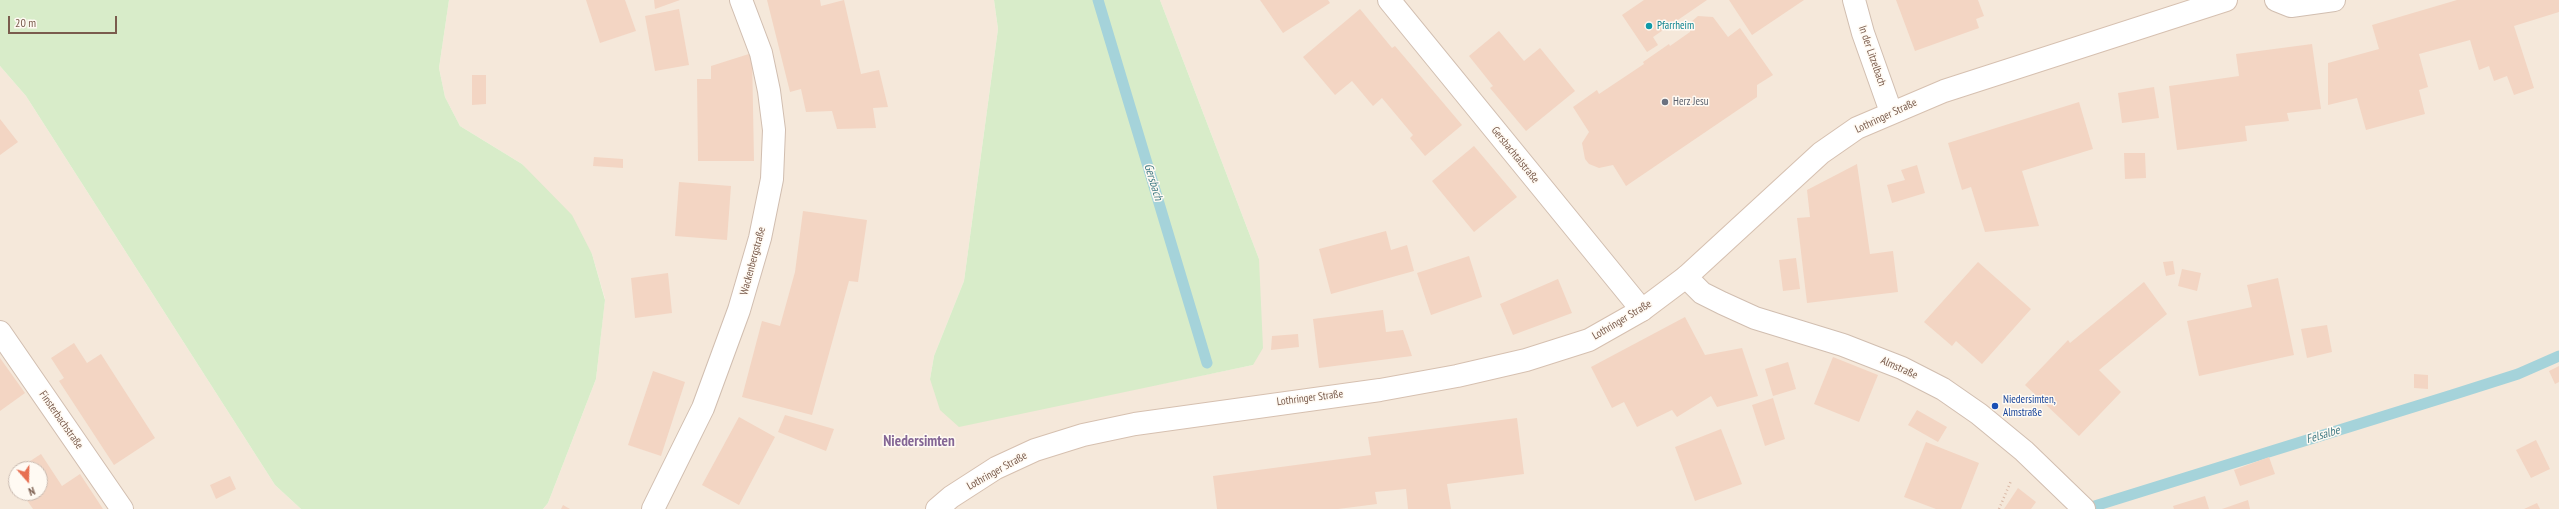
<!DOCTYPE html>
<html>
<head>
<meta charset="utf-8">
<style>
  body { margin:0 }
  #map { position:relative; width:2559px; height:509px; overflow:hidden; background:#fdf6ec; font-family:"PT Sans Narrow",sans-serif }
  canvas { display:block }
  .north { position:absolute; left:8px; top:461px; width:40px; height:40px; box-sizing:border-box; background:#fffaf3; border:1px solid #cabbb1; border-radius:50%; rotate:160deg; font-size:11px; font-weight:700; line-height:16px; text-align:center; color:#7a5c4d }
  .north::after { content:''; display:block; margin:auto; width:14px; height:18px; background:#e76f51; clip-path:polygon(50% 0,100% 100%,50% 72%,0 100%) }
  .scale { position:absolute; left:8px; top:16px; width:109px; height:18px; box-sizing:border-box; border:2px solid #7a5c4d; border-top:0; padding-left:5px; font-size:12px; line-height:14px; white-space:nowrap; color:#7a5c4d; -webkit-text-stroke:3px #fffaf3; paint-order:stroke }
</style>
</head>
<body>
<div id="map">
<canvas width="2559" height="509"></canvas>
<div class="north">N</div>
<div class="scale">20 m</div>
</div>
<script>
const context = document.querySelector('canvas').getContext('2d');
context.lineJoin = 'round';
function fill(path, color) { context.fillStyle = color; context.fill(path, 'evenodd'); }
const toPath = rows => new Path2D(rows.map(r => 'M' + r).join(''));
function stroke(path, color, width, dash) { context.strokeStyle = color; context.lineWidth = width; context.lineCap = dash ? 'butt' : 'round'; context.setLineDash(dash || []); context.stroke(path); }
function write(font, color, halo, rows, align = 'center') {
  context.font = font + ' "PT Sans Narrow",sans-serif'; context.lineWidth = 3; context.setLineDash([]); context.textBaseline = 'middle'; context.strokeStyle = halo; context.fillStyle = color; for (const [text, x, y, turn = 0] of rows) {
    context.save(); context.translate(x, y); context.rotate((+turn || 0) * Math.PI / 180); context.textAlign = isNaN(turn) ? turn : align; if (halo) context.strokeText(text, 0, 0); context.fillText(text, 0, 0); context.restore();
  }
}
const residential = toPath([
  [449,0,994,0,998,29,964,281,934,356,930,379,1151,386,1253,365,1259,259,1160,0,2559,0,2559,509,543,509,548,503,596,379,605,299,592,254,522,164,460,126,445,97,439,68],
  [0,66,26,96,275,485,301,509,0,509],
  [16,469,40,469,40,493,16,493]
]);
const green = toPath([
  [0,0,449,0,439,68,445,97,460,126,522,164,572,215,592,254,605,300,596,379,548,503,543,509,301,509,275,485,26,96,0,66],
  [994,0,1160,0,1259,259,1263,348,1253,365,959,427,940,410,930,379,934,356,964,281,998,29]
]);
const stream = toPath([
  [1098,0,1207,363],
  [2085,509,2452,395,2518,374,2559,356]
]);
const building = toPath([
  [586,0,625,0,636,31,600,43],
  [654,0,680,0,655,9],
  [767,0,820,0,821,6,844,0,861,74,879,70,888,107,873,108,876,128,837,129,832,111,806,112,801,89,790,92],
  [1260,0,1328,0,1330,3,1283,33],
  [1644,0,1707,0,1653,37,1658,45,1647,52,1622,15],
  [1729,0,1804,0,1752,35],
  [1896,0,1978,0,1984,16,1976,19,1979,28,1915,51],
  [2457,0,2559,0,2559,12,2514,26,2534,88,2514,95,2507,76,2494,81,2489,66,2479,70,2470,40,2419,54,2428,87,2419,90,2425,114,2366,130,2357,98,2328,105,2328,63,2379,49,2372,25],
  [679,9,689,65,655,71,645,16],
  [1360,9,1392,48,1395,46,1462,125,1425,156,1410,138,1413,135,1382,98,1373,106,1352,81,1335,95,1303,57],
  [1698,16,1713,17,1728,37,1740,28,1773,75,1757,85,1757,97,1626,186,1613,165,1599,168,1589,164,1585,159,1582,143,1589,132,1573,107,1597,90,1599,94,1644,64,1643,62,1669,44,1670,46,1690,32,1691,22],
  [1499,31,1524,61,1540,48,1575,91,1526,131,1490,88,1493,86,1469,56],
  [2312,44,2321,109,2287,113,2289,121,2245,126,2247,141,2177,150,2169,86,2239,76,2236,54],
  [752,53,754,161,698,161,697,79,711,79,711,66],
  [472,75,486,75,486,104,472,105],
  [2154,87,2159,118,2122,123,2118,93],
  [2079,102,2093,149,2022,171,2039,226,1985,232,1971,187,1962,190,1948,143],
  [0,119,18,142,0,155],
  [1474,146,1517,197,1474,232,1432,181],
  [2124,153,2145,153,2146,178,2125,179],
  [594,157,623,159,623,168,593,166],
  [1857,164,1870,254,1893,251,1898,292,1807,303,1797,218,1810,217,1807,190],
  [1917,165,1925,193,1892,203,1887,185,1905,180,1901,170],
  [679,182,731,186,727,240,675,236],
  [803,211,867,220,858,282,849,281,812,415,742,397,762,321,780,326,795,272],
  [1386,231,1391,250,1407,245,1414,271,1331,294,1319,249],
  [1469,256,1482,297,1431,315,1417,273],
  [1796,258,1800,289,1783,291,1779,260],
  [2173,261,2175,274,2166,276,2163,262],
  [1978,262,2031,309,1982,364,1956,341,1952,346,1924,322],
  [2182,269,2201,273,2197,291,2178,286],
  [668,273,672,313,635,318,631,278],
  [2278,278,2294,355,2199,376,2187,321,2252,307,2247,285],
  [1558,279,1572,313,1513,335,1500,304],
  [2144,282,2167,314,2099,370,2121,392,2079,436,2025,385,2068,340,2070,343],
  [1383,310,1386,332,1403,330,1412,356,1319,368,1313,319],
  [1685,317,1705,355,1742,348,1758,396,1717,407,1711,396,1677,417,1672,410,1637,427,1624,402,1612,408,1591,367],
  [2327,325,2332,352,2307,358,2301,329],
  [1298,334,1299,347,1271,350,1272,336],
  [74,343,87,363,101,354,155,438,114,465,59,381,64,378,51,358],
  [1833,357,1878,375,1859,422,1814,404],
  [0,358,25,393,0,411],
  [1788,362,1796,389,1773,396,1765,369],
  [2559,366,2559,382,2555,384,2549,371],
  [653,371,685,382,661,456,628,445],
  [2414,374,2428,375,2428,389,2414,388],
  [1773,398,1785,439,1765,446,1752,405],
  [1917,410,1947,427,1938,442,1908,425],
  [785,415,834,429,826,451,778,432],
  [739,417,775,437,739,505,702,485],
  [1517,418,1524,474,1447,484,1451,509,1408,509,1406,489,1375,492,1377,504,1338,509,1217,509,1213,476,1371,455,1368,437],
  [1721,429,1742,484,1695,501,1675,447],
  [2536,440,2550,469,2531,478,2516,450],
  [1926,442,1979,463,1961,509,1936,509,1904,497],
  [41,454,62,486,80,474,103,509,33,509,22,493,40,493,40,469,18,469],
  [2269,457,2275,474,2240,486,2234,470],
  [16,470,16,484,10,474],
  [230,476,236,489,216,499,210,485],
  [2018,488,2036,502,2031,509,2004,509],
  [2205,496,2209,509,2174,509,2173,506],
  [2248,500,2250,509,2222,509],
  [2537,503,2540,509,2524,509],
  [563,505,570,509,561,509]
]);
const path = toPath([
  [1999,509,2011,481]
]);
const minor = toPath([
  [1389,0,1642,310],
  [1854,0,1863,33,1891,112],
  [2276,0,2291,6,2334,0],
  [1686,277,1702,293,1722,303,1755,318,1843,345,1902,368,1943,389,1979,414,2024,451,2084,509],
  [0,332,122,509],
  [653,509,703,408,739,310,760,238,772,179,774,130,769,91,761,53,741,0]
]);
const secondary = toPath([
  [937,509,951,497,996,468,1035,450,1083,435,1135,424,1380,390,1457,376,1526,360,1589,340,1642,310,1686,277,1821,153,1857,128,1944,91,2226,0]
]);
const markers = [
  [1649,26,4,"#0f9aa8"],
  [1665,102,4,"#6b7280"],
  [1995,406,4,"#1a4fb4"]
];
const cultureNames = [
  ["Pfarrheim",1657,26]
];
const streetNames = [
  ["In der Litzelbach",1872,56,71],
  ["Lothringer Straße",1886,116,-25],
  ["Gersbachtalstraße",1515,155,51],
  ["Wackenbergstraße",753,261,-75],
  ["Lothringer Straße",1622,320,-31],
  ["Almstraße",1899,368,24],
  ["Lothringer Straße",1310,398,-7],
  ["Finsterbachstraße",61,420,55],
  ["Lothringer Straße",997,471,-29]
];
const worshipNames = [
  ["Herz Jesu",1673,102]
];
const transitNames = [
  ["Niedersimten,",2003,400],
  ["Almstraße",2003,413]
];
const waterNames = [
  ["Gersbach",1153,182,73],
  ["Felsalbe",2323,435,-17]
];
const districtNames = [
  ["Niedersimten",919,442]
];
fill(residential, '#f5e8da');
fill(green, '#d8ecc9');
stroke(stream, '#a5d3da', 11);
fill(building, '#f3d5c3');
stroke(minor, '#d1beb0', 24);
stroke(secondary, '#d6c0b0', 24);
stroke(path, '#d9b8a5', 2.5, [1, 3]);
stroke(minor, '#fff', 22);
stroke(secondary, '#fff', 22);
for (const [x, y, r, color] of markers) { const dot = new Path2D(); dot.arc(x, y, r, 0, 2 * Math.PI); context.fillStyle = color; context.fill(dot); stroke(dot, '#fffaf3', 1.5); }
write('11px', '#0d838f', '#fffaf3', cultureNames, 'left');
write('11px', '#7a5c4d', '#fffaf3', streetNames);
write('11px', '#5b616d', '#fffaf3', worshipNames, 'left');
write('11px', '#164399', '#fffaf3', transitNames, 'left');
write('italic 12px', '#437c86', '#fffaf3', waterNames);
write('bold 15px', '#846695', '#fffaf3', districtNames);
</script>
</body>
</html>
